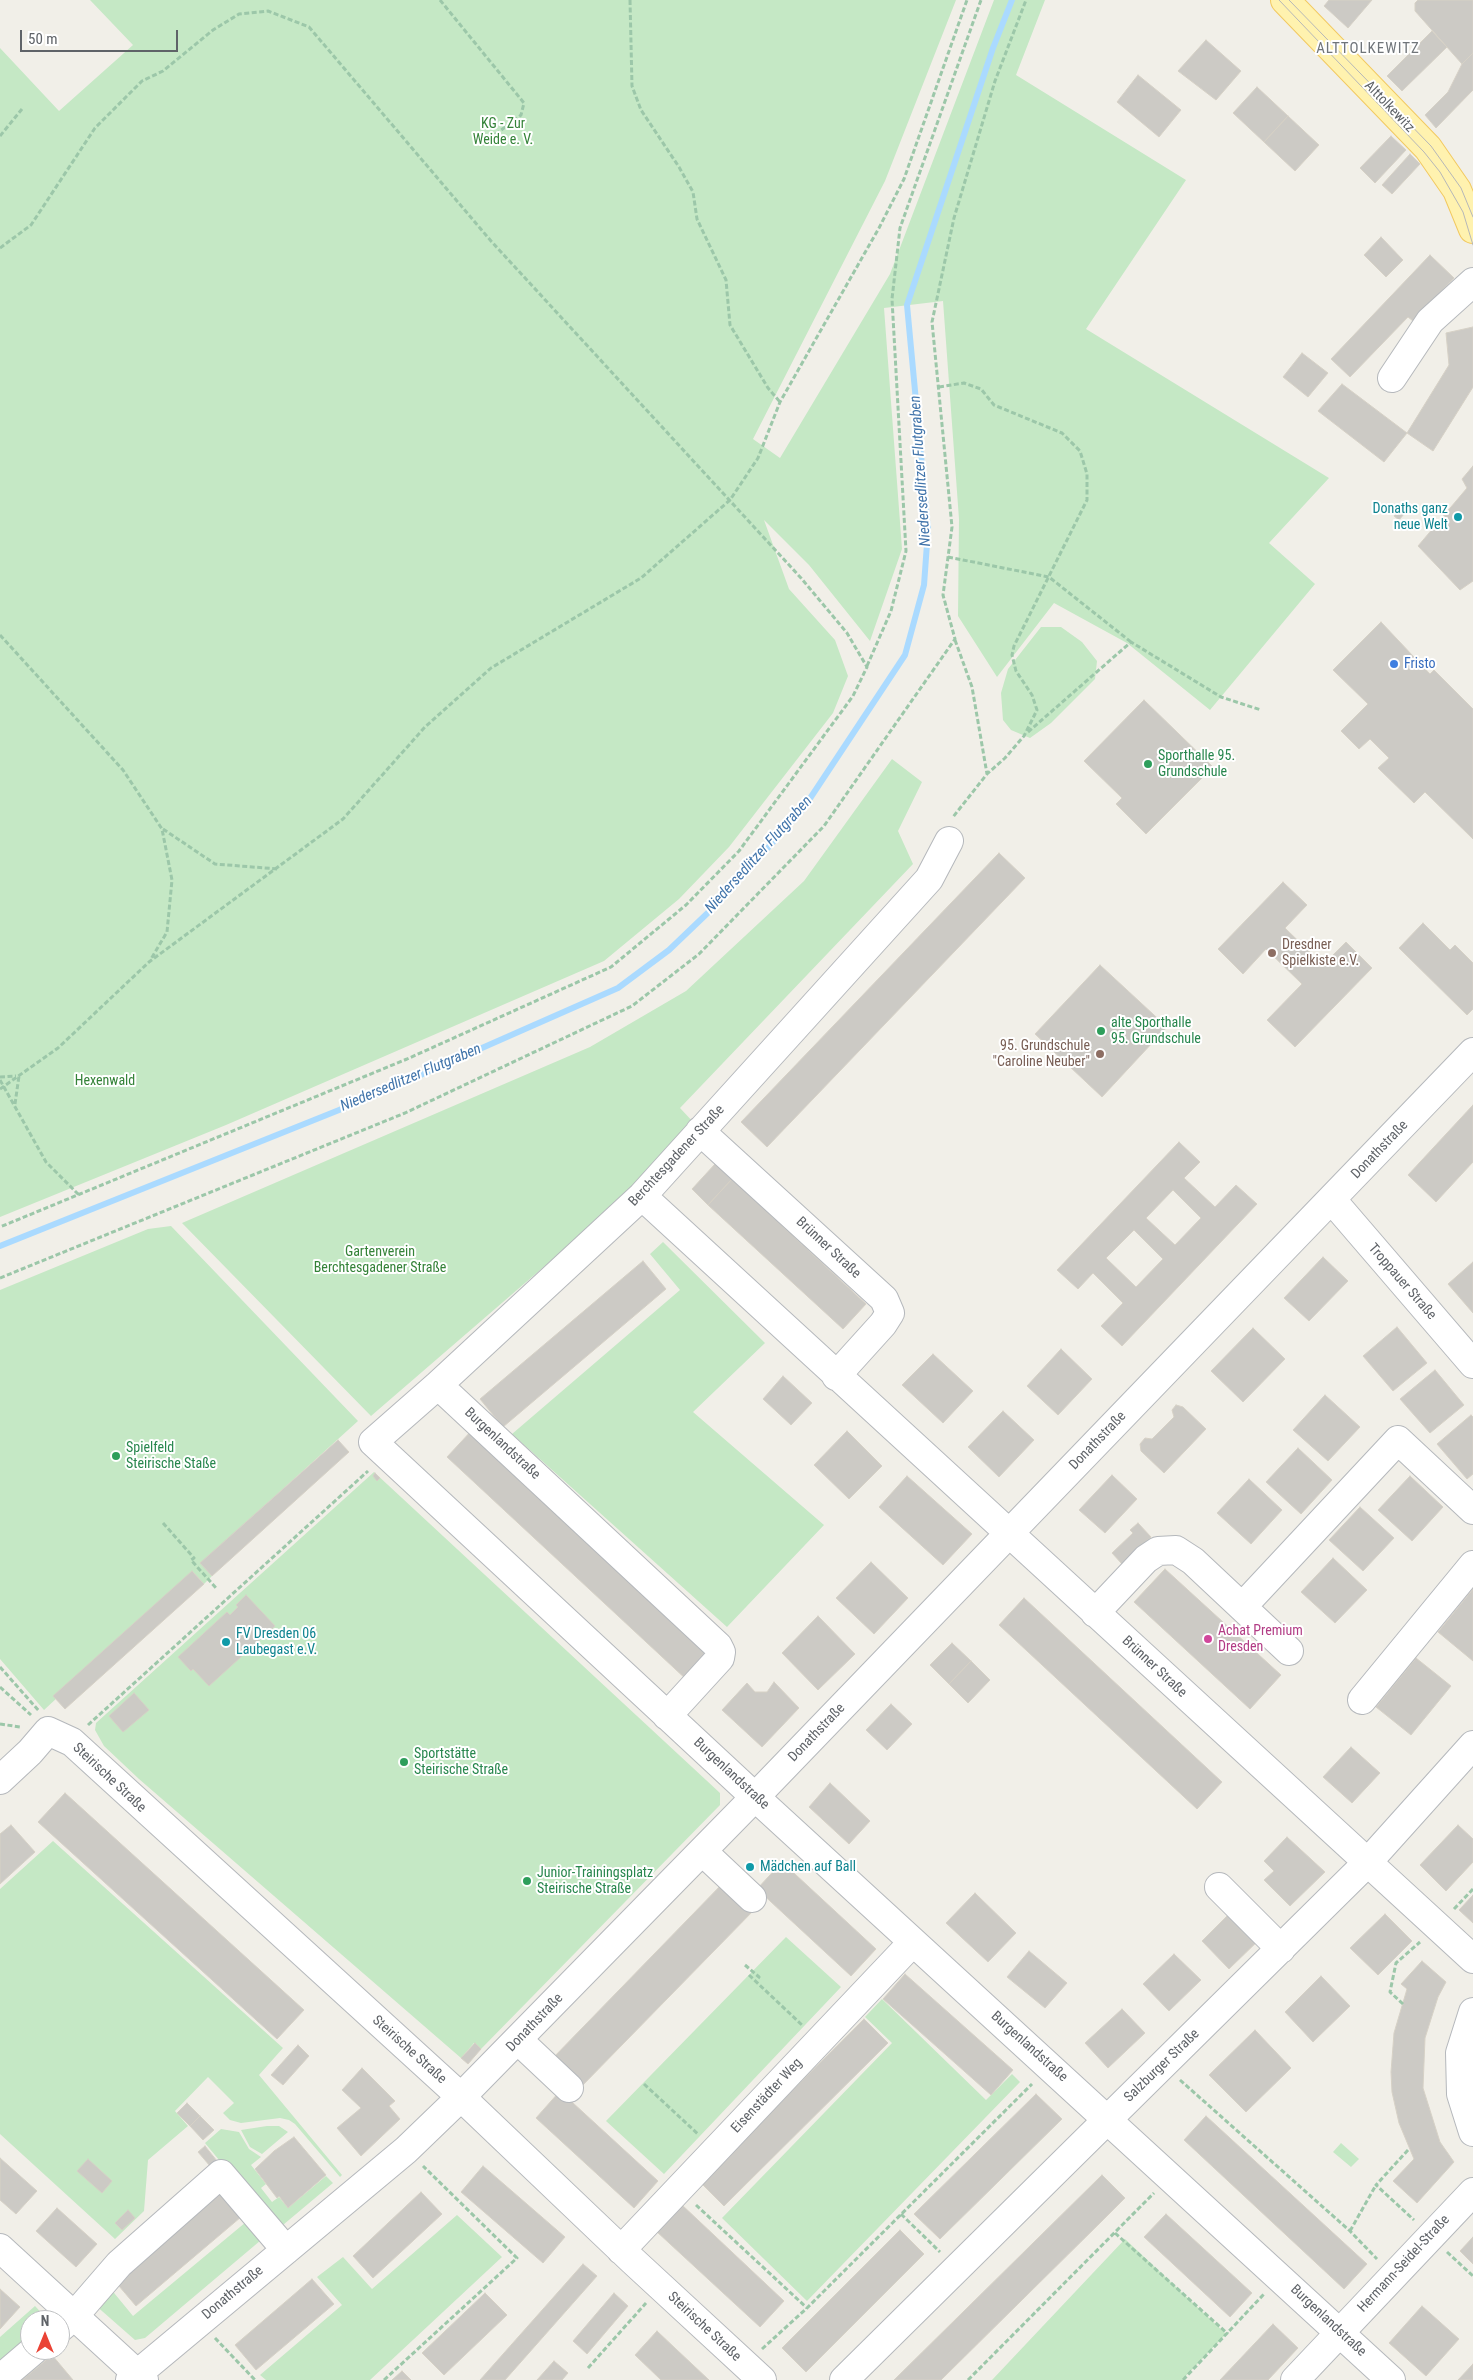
<!DOCTYPE html>
<html>
<head>
<meta charset="utf-8">
<style>
  body { margin:0 }
  #map { position:relative; width:1473px; height:2380px; overflow:hidden; background:#f1efe8; font-family:"Roboto Condensed",sans-serif }
  canvas { display:block }
  .north { position:absolute; left:20px; top:2310px; width:50px; height:50px; box-sizing:border-box; background:#fff; border:1px solid #bfc1c3; border-radius:50%; rotate:0deg; font-size:14px; font-weight:700; line-height:20px; text-align:center; color:#5f6368 }
  .north::after { content:''; display:block; margin:auto; width:18px; height:22px; background:#ea4335; clip-path:polygon(50% 0,100% 100%,50% 72%,0 100%) }
  .scale { position:absolute; left:20px; top:30px; width:158px; height:22px; box-sizing:border-box; border:2px solid #5f6368; border-top:0; padding-left:6px; font-size:15px; line-height:18px; white-space:nowrap; color:#5f6368; -webkit-text-stroke:4px #fff; paint-order:stroke }
</style>
</head>
<body>
<div id="map">
<canvas width="1473" height="2380"></canvas>
<div class="north">N</div>
<div class="scale">50 m</div>
</div>
<script>
const context = document.querySelector('canvas').getContext('2d');
context.lineJoin = 'round';
function fill(path, color) { context.fillStyle = color; context.fill(path, 'evenodd'); }
const toPath = rows => new Path2D(rows.map(r => 'M' + r).join(''));
function stroke(path, color, width, dash) { context.strokeStyle = color; context.lineWidth = width; context.lineCap = dash ? 'butt' : 'round'; context.setLineDash(dash || []); context.stroke(path); }
function write(font, color, halo, rows, align = 'center') {
  context.font = font + ' "Roboto Condensed",sans-serif'; context.lineWidth = 4; context.setLineDash([]); context.textBaseline = 'middle'; context.strokeStyle = halo; context.fillStyle = color; for (const [text, x, y, turn = 0] of rows) {
    context.save(); context.translate(x, y); context.rotate((+turn || 0) * Math.PI / 180); context.textAlign = isNaN(turn) ? turn : align; if (halo) context.strokeText(text, 0, 0); context.fillText(text, 0, 0); context.restore();
  }
}
const green = toPath([
  [90,0,956,0,885,181,753,439,780,458,890,274,994,0,1045,0,1016,75,1186,180,1086,329,1329,478,1269,543,1315,584,1210,710,1127,643,1054,603,997,677,958,616,959,519,943,301,884,308,902,549,870,641,809,565,764,520,789,589,835,640,848,676,833,713,729,847,679,899,604,961,226,1125,0,1217,0,48,59,111,133,45],
  [1041,627,1061,627,1082,642,1097,661,1095,679,1051,723,1030,738,1011,730,1003,720,1001,693,1008,669],
  [892,759,922,782,898,831,913,864,680,1108,695,1124,642,1182,371,1416,182,1223,590,1047,686,991,804,881],
  [171,1226,358,1421,201,1563,212,1576,204,1584,193,1572,44,1710,0,1659,0,1290,148,1229],
  [663,1242,765,1343,693,1412,824,1525,727,1627,512,1434,680,1290,650,1254],
  [374,1472,720,1793,720,1805,481,2049,474,2043,461,2058,139,1779,104,1746,95,1730,96,1723],
  [53,1841,283,2048,259,2075,342,2175,340,2177,295,2124,289,2120,280,2118,241,2123,230,2120,223,2113,234,2103,208,2077,175,2111,188,2126,148,2160,144,2211,115,2239,0,2134,0,1889],
  [786,1937,841,1987,664,2174,606,2121],
  [882,1999,986,2100,1012,2074,1020,2082,807,2301,722,2218,892,2043,865,2017],
  [267,2126,279,2126,288,2132,262,2154,250,2147,241,2130],
  [221,2129,239,2132,249,2149,261,2157,251,2165,266,2184,261,2188,272,2202,279,2197,288,2208,326,2176,333,2183,277,2230,205,2143],
  [1341,2143,1359,2159,1351,2167,1333,2152],
  [457,2215,502,2257,370,2380,266,2380,260,2375,342,2305,317,2277,343,2257,372,2289],
  [246,2222,267,2235,145,2338,135,2340,94,2304,110,2288,133,2316],
  [1125,2239,1226,2334,1182,2380,992,2380],
  [35,2306,48,2320,30,2320,30,2347,0,2371,0,2337]
]);
const stream = toPath([
  [0,1246,364,1100,618,988,669,950,716,905,803,809,905,655,924,585,928,530,907,305,993,48,1012,0]
]);
const building = toPath([
  [1329,0,1372,0,1348,28,1324,6,1329,0],
  [1418,0,1473,0,1473,53,1462,64,1415,11,1415,3,1418,0],
  [1432,31,1447,47,1402,91,1387,76,1432,31],
  [1206,40,1241,71,1216,100,1178,71,1206,40],
  [1473,53,1473,90,1436,128,1425,115,1448,92,1462,64,1473,53],
  [1138,75,1181,110,1159,137,1117,102,1138,75],
  [1257,87,1288,116,1264,142,1233,113,1257,87],
  [1288,116,1319,145,1295,171,1264,142,1288,116],
  [1391,136,1406,150,1375,183,1360,168,1391,136],
  [1410,154,1420,164,1392,194,1382,185,1410,154],
  [1381,237,1403,260,1386,277,1364,255,1381,237],
  [1430,255,1454,278,1413,321,1408,317,1350,377,1331,359,1430,255],
  [1473,327,1473,387,1433,451,1407,433,1449,365,1446,333,1473,327],
  [1302,353,1328,373,1308,397,1283,377,1302,353],
  [1342,384,1407,433,1384,462,1318,411,1342,384],
  [1473,466,1473,581,1460,590,1418,546,1467,488,1462,479,1473,466],
  [1399,509,1404,514,1399,520,1394,516,1399,509],
  [1381,622,1430,674,1434,670,1473,709,1473,839,1425,792,1414,803,1378,768,1389,758,1370,739,1359,749,1341,731,1368,704,1333,670,1381,622],
  [1144,700,1213,767,1146,834,1116,804,1122,798,1084,761,1144,700],
  [999,853,1025,878,767,1147,741,1122,999,853],
  [1283,882,1307,905,1285,928,1323,965,1346,942,1372,968,1295,1047,1267,1020,1302,984,1266,949,1243,974,1218,949,1283,882],
  [1423,923,1450,950,1455,945,1473,963,1473,1009,1467,1015,1399,948,1423,923],
  [1100,965,1167,1027,1102,1097,1035,1034,1100,965],
  [1473,1105,1473,1162,1436,1202,1408,1175,1473,1105],
  [1179,1142,1200,1162,1184,1178,1215,1207,1236,1185,1257,1204,1122,1346,1101,1326,1123,1303,1093,1273,1078,1289,1057,1270,1179,1142],
  [1173,1190,1201,1218,1175,1245,1146,1218,1173,1190],
  [1134,1230,1163,1259,1136,1287,1106,1258,1134,1230],
  [715,1164,732,1179,708,1205,692,1189,715,1164],
  [732,1179,866,1304,843,1329,708,1205,732,1179],
  [1323,1257,1348,1281,1309,1321,1284,1298,1323,1257],
  [643,1261,666,1289,503,1427,480,1399,643,1261],
  [1473,1262,1473,1313,1448,1284,1473,1262],
  [1397,1327,1427,1363,1393,1391,1363,1356,1397,1327],
  [1253,1328,1285,1359,1243,1402,1211,1371,1253,1328],
  [1061,1349,1092,1379,1058,1415,1027,1386,1061,1349],
  [933,1354,973,1391,943,1423,902,1385,933,1354],
  [1435,1370,1464,1405,1430,1433,1400,1399,1435,1370],
  [783,1376,812,1403,791,1425,763,1399,783,1376],
  [1325,1395,1360,1427,1328,1461,1293,1430,1325,1395],
  [1176,1405,1183,1407,1206,1429,1164,1473,1141,1451,1140,1444,1145,1438,1152,1439,1174,1417,1172,1410,1176,1405],
  [1003,1411,1034,1440,999,1477,968,1447,1003,1411],
  [1471,1415,1473,1417,1473,1474,1467,1479,1437,1444,1471,1415],
  [473,1429,714,1653,688,1681,447,1457,473,1429],
  [847,1431,882,1466,849,1499,814,1465,847,1431],
  [338,1440,349,1452,212,1576,200,1563,338,1440],
  [1298,1448,1332,1480,1301,1514,1266,1482,1298,1448],
  [375,1473,380,1478,377,1481,373,1476,375,1473],
  [1112,1475,1137,1499,1105,1533,1079,1510,1112,1475],
  [907,1476,972,1534,943,1565,879,1507,907,1476],
  [1410,1476,1443,1507,1412,1541,1378,1510,1410,1476],
  [1249,1479,1282,1510,1251,1544,1217,1513,1249,1479],
  [1360,1507,1394,1538,1363,1571,1329,1540,1360,1507],
  [1138,1523,1151,1537,1122,1564,1112,1553,1133,1533,1130,1530,1138,1523],
  [1333,1558,1367,1590,1335,1623,1301,1592,1333,1558],
  [871,1562,908,1598,874,1634,836,1598,871,1562],
  [1165,1569,1281,1675,1250,1709,1134,1602,1165,1569],
  [192,1571,204,1584,65,1709,53,1696,192,1571],
  [1473,1589,1473,1661,1438,1632,1473,1589],
  [246,1595,275,1626,209,1686,193,1669,191,1671,178,1657,227,1612,230,1615,238,1607,236,1605,246,1595],
  [1024,1598,1222,1782,1197,1809,999,1625,1024,1598],
  [818,1616,855,1654,818,1690,782,1653,818,1616],
  [952,1643,971,1661,949,1684,930,1665,952,1643],
  [1416,1658,1451,1686,1411,1735,1376,1707,1416,1658],
  [971,1661,990,1680,968,1703,949,1684,971,1661],
  [774,1682,799,1708,762,1747,722,1710,747,1683,755,1692,767,1692,774,1682],
  [134,1693,149,1710,123,1732,109,1716,134,1693],
  [891,1704,912,1724,887,1750,866,1730,891,1704],
  [1351,1747,1380,1773,1352,1803,1323,1777,1351,1747],
  [830,1783,870,1821,849,1844,809,1807,830,1783],
  [65,1793,304,2010,277,2039,38,1822,65,1793],
  [11,1825,35,1852,0,1884,0,1834,11,1825],
  [1458,1825,1473,1839,1473,1862,1446,1891,1420,1865,1458,1825],
  [1287,1837,1325,1872,1290,1906,1264,1880,1274,1871,1264,1861,1287,1837],
  [782,1862,876,1949,851,1976,757,1889,782,1862],
  [725,1881,755,1909,579,2089,550,2061,725,1881],
  [975,1893,1016,1933,988,1962,946,1923,975,1893],
  [1473,1895,1473,1923,1459,1910,1473,1895],
  [1235,1908,1263,1936,1229,1969,1202,1941,1235,1908],
  [1385,1914,1412,1941,1378,1975,1350,1948,1385,1914],
  [1029,1951,1067,1983,1045,2008,1007,1977,1029,1951],
  [1174,1954,1201,1980,1169,2011,1143,1984,1174,1954],
  [1422,1961,1446,1982,1438,1997,1425,2038,1423,2088,1440,2142,1454,2162,1417,2203,1393,2181,1414,2159,1399,2123,1392,2092,1391,2072,1394,2033,1407,1989,1401,1984,1422,1961],
  [905,1974,1013,2070,991,2095,883,1999,905,1974],
  [1321,1976,1350,2006,1313,2042,1285,2012,1321,1976],
  [1122,2009,1145,2033,1108,2068,1085,2043,1122,2009],
  [864,2019,888,2043,724,2206,700,2182,864,2019],
  [1255,2030,1291,2068,1246,2112,1209,2075,1255,2030],
  [475,2043,481,2049,468,2064,461,2058,475,2043],
  [298,2045,309,2056,283,2085,271,2075,298,2045],
  [362,2068,395,2101,389,2106,400,2119,361,2156,337,2128,361,2108,342,2090,362,2068],
  [560,2091,658,2181,634,2208,536,2118,560,2091],
  [1036,2094,1062,2119,940,2239,914,2214,1036,2094],
  [187,2103,200,2116,190,2126,177,2113,187,2103],
  [200,2116,214,2130,203,2140,190,2126,200,2116],
  [1206,2116,1367,2264,1344,2289,1184,2140,1206,2116],
  [294,2137,326,2175,288,2208,279,2196,277,2198,255,2169,274,2151,294,2137],
  [205,2146,217,2161,210,2166,198,2152,205,2146],
  [0,2158,37,2191,16,2214,0,2200,0,2158],
  [88,2159,112,2181,102,2193,77,2171,88,2159],
  [483,2166,565,2237,543,2263,461,2192,483,2166],
  [1102,2175,1125,2198,1104,2219,941,2380,894,2380,1102,2175],
  [219,2190,241,2217,136,2306,113,2279,219,2190],
  [421,2192,442,2214,373,2278,353,2256,421,2192],
  [681,2204,784,2301,760,2327,656,2231,681,2204],
  [57,2208,97,2244,76,2267,36,2231,57,2208],
  [128,2210,135,2218,122,2230,115,2223,128,2210],
  [1166,2214,1252,2293,1230,2317,1144,2237,1166,2214],
  [900,2230,924,2254,806,2372,782,2348,900,2230],
  [1473,2237,1473,2264,1460,2251,1473,2237],
  [583,2264,597,2276,505,2380,480,2380,583,2264],
  [312,2279,334,2304,256,2370,235,2345,312,2279],
  [0,2289,20,2307,0,2329,0,2289],
  [485,2293,507,2315,444,2375,422,2353,485,2293],
  [614,2293,628,2306,587,2354,573,2341,614,2293],
  [1422,2306,1459,2339,1426,2376,1389,2343,1422,2306],
  [1273,2324,1298,2348,1268,2380,1220,2380,1273,2324],
  [657,2331,676,2349,709,2380,661,2380,635,2355,657,2331],
  [52,2355,73,2380,22,2380,33,2371,52,2355],
  [554,2361,568,2373,562,2380,537,2380,554,2361],
  [1473,2364,1473,2380,1458,2380,1473,2364],
  [402,2371,411,2380,392,2380,402,2371]
]);
const path = toPath([
  [440,0,524,103,521,115,492,137],
  [630,0,632,86,641,110,679,167,693,192,697,219,726,280,730,325,768,388,780,402],
  [0,136,22,109],
  [0,248,31,225,95,128,142,81,163,71,213,30,239,14,268,11,309,27,491,241,801,578,847,633,867,667,853,696,739,851,686,905,611,967,407,1059,0,1227],
  [939,387,964,383,981,389,994,405,1062,433,1080,451,1087,474,1087,500,1014,646,1012,655,1016,671,1032,695,1037,710,1024,736,1005,758,987,774,953,817],
  [948,557,1049,577,1131,642],
  [0,635,123,770,162,829,172,880,167,932,151,959],
  [955,640,972,687,987,774],
  [867,666,891,611,906,551,892,299,900,228,981,0],
  [1028,732,1131,642,1221,697,1261,710],
  [163,829,215,864,278,869],
  [0,1077,16,1076],
  [0,1080,46,1162,79,1195],
  [0,1089,58,1048,149,962,343,819,425,727,491,668,641,578,730,500,758,458,780,402,879,228,904,179,967,0],
  [15,1104,19,1076],
  [0,1278,405,1113,632,1006,699,954,824,826,955,639,943,595,952,527,932,322,954,218,995,81,1026,0],
  [163,1523,194,1558,191,1560,217,1589],
  [0,1667,39,1711],
  [0,1687,31,1715],
  [0,1724,20,1727],
  [88,1725,368,1471],
  [1454,1909,1473,1889],
  [745,1965,759,1977,756,1981],
  [749,1975,802,2025],
  [1403,2004,1390,1992,1396,1963,1420,1942],
  [1180,2080,1350,2231,1377,2259],
  [644,2084,699,2135],
  [1408,2150,1376,2185,1414,2220],
  [696,2205,807,2308],
  [901,2214,940,2252],
  [1350,2231,1376,2185],
  [1115,2233,1228,2334],
  [1447,2252,1473,2276],
  [215,2338,255,2380],
  [762,2349,807,2308,1032,2084],
  [588,2368,646,2303],
  [384,2380,517,2258,423,2166],
  [968,2380,1154,2193],
  [1183,2380,1264,2294]
]);
const minor = toPath([
  [1392,378,1430,321,1473,282],
  [949,841,929,879,642,1196,438,1385,373,1442,755,1797,1391,2380],
  [700,1131,884,1299,890,1313,883,1324,836,1376],
  [642,1196,1473,1959],
  [1332,1200,1473,1364],
  [438,1385,718,1646,721,1652,720,1658,667,1716],
  [1242,1607,1398,1440,1473,1510],
  [1095,1613,1146,1559,1158,1551,1176,1550,1193,1561,1289,1651],
  [1362,1700,1473,1565],
  [0,1780,30,1752,48,1731,72,1742,461,2097,632,2260,762,2380],
  [702,1851,752,1898],
  [1219,1887,1281,1949],
  [1473,2012,1460,2053,1461,2094,1473,2132],
  [518,2040,569,2088],
  [0,2248,144,2380],
  [621,2250,913,1942],
  [60,2328,74,2316,119,2264,221,2174,286,2250],
  [0,2379,34,2350],
  [130,2380,406,2150,461,2097,755,1797,1473,1052],
  [844,2380,1367,1863,1473,1745],
  [1295,2380,1473,2192]
]);
const major = toPath([
  [1285,0,1428,148,1457,190,1473,229]
]);
const tram = toPath([
  [1279,0,1424,152,1440,172,1463,212,1473,245],
  [1289,0,1431,146,1461,188,1473,217]
]);
const markers = [
  [1458,517,5,"#0f9aa8"],
  [1394,664,5,"#3f7fe0"],
  [1148,764,5,"#2e9e5b"],
  [1272,953,5,"#8d6e63"],
  [1101,1031,5,"#2e9e5b"],
  [1100,1054,5,"#8d6e63"],
  [116,1456,5,"#2e9e5b"],
  [1208,1639,5,"#d1479c"],
  [226,1642,5,"#0f9aa8"],
  [404,1762,5,"#2e9e5b"],
  [750,1867,5,"#0f9aa8"],
  [527,1881,5,"#2e9e5b"]
];
const streetNames = [
  ["Alttolkewitz",1389,107,46],
  ["Donathstraße",1380,1150,-46],
  ["Berchtesgadener Straße",677,1156,-47],
  ["Brünner Straße",828,1248,43],
  ["Troppauer Straße",1402,1282,49],
  ["Donathstraße",1098,1441,-46],
  ["Burgenlandstraße",502,1444,43],
  ["Brünner Straße",1154,1667,43],
  ["Donathstraße",817,1733,-46],
  ["Burgenlandstraße",731,1774,43],
  ["Steirische Straße",109,1778,43],
  ["Donathstraße",535,2023,-46],
  ["Burgenlandstraße",1029,2047,42],
  ["Steirische Straße",409,2050,42],
  ["Salzburger Straße",1162,2066,-44],
  ["Eisenstädter Weg",767,2096,-47],
  ["Hermann-Seidel-Straße",1404,2264,-47],
  ["Donathstraße",233,2293,-40],
  ["Burgenlandstraße",1328,2321,43],
  ["Steirische Straße",704,2327,43]
];
const parkNames = [
  ["KG - Zur",503,124],
  ["Weide e. V.",503,140],
  ["Hexenwald",105,1081],
  ["Gartenverein",380,1252],
  ["Berchtesgadener Straße",380,1268]
];
const cultureNames = [
  ["Donaths ganz",1448,509,"right"],
  ["neue Welt",1448,525,"right"],
  ["FV Dresden 06",236,1634],
  ["Laubegast e.V.",236,1650],
  ["Mädchen auf Ball",760,1867]
];
const shopNames = [
  ["Fristo",1404,664]
];
const leisureNames = [
  ["Sporthalle 95.",1158,756],
  ["Grundschule",1158,772],
  ["alte Sporthalle",1111,1023],
  ["95. Grundschule",1111,1039],
  ["Spielfeld",126,1448],
  ["Steirische Staße",126,1464],
  ["Sportstätte",414,1754],
  ["Steirische Straße",414,1770],
  ["Junior-Trainingsplatz",537,1873],
  ["Steirische Straße",537,1889]
];
const educationNames = [
  ["Dresdner",1282,945],
  ["Spielkiste e.V.",1282,961],
  ["95. Grundschule",1090,1046,"right"],
  ["\"Caroline Neuber\"",1090,1062,"right"]
];
const hotelNames = [
  ["Achat Premium",1218,1631],
  ["Dresden",1218,1647]
];
const neighbourhoodNames = [
  ["ALTTOLKEWITZ",1368,49]
];
const waterNames = [
  ["Niedersedlitzer Flutgraben",921,471,-94],
  ["Niedersedlitzer Flutgraben",759,855,-48],
  ["Niedersedlitzer Flutgraben",411,1078,-23]
];
fill(green, '#c5e8c5');
stroke(stream, '#aadaff', 6);
fill(building, '#cccac5');
stroke(building, '#d6d1c6', 1);
stroke(minor, '#b5b8bc', 30);
stroke(major, '#f2c960', 30);
stroke(path, '#9cc7a9', 3, [5, 2.5]);
stroke(minor, '#fff', 28);
stroke(major, '#fff2af', 28);
stroke(tram, '#b6b7b8', 1);
for (const [x, y, r, color] of markers) { const dot = new Path2D(); dot.arc(x, y, r, 0, 2 * Math.PI); context.fillStyle = color; context.fill(dot); stroke(dot, '#fff', 2); }
write('14px', '#5f6368', '#fff', streetNames);
write('14px', '#348238', '#fff', parkNames);
write('14px', '#0d838f', '#fff', cultureNames, 'left');
write('14px', '#366cbe', '#fff', shopNames, 'left');
write('14px', '#27864d', '#fff', leisureNames, 'left');
write('14px', '#785e54', '#fff', educationNames, 'left');
write('14px', '#b23c85', '#fff', hotelNames, 'left');
context.letterSpacing = '1px';
write('15px', '#70757a', '#fff', neighbourhoodNames);
context.letterSpacing = '0px';
write('italic 15px', '#4174aa', '#fff', waterNames);
</script>
</body>
</html>
